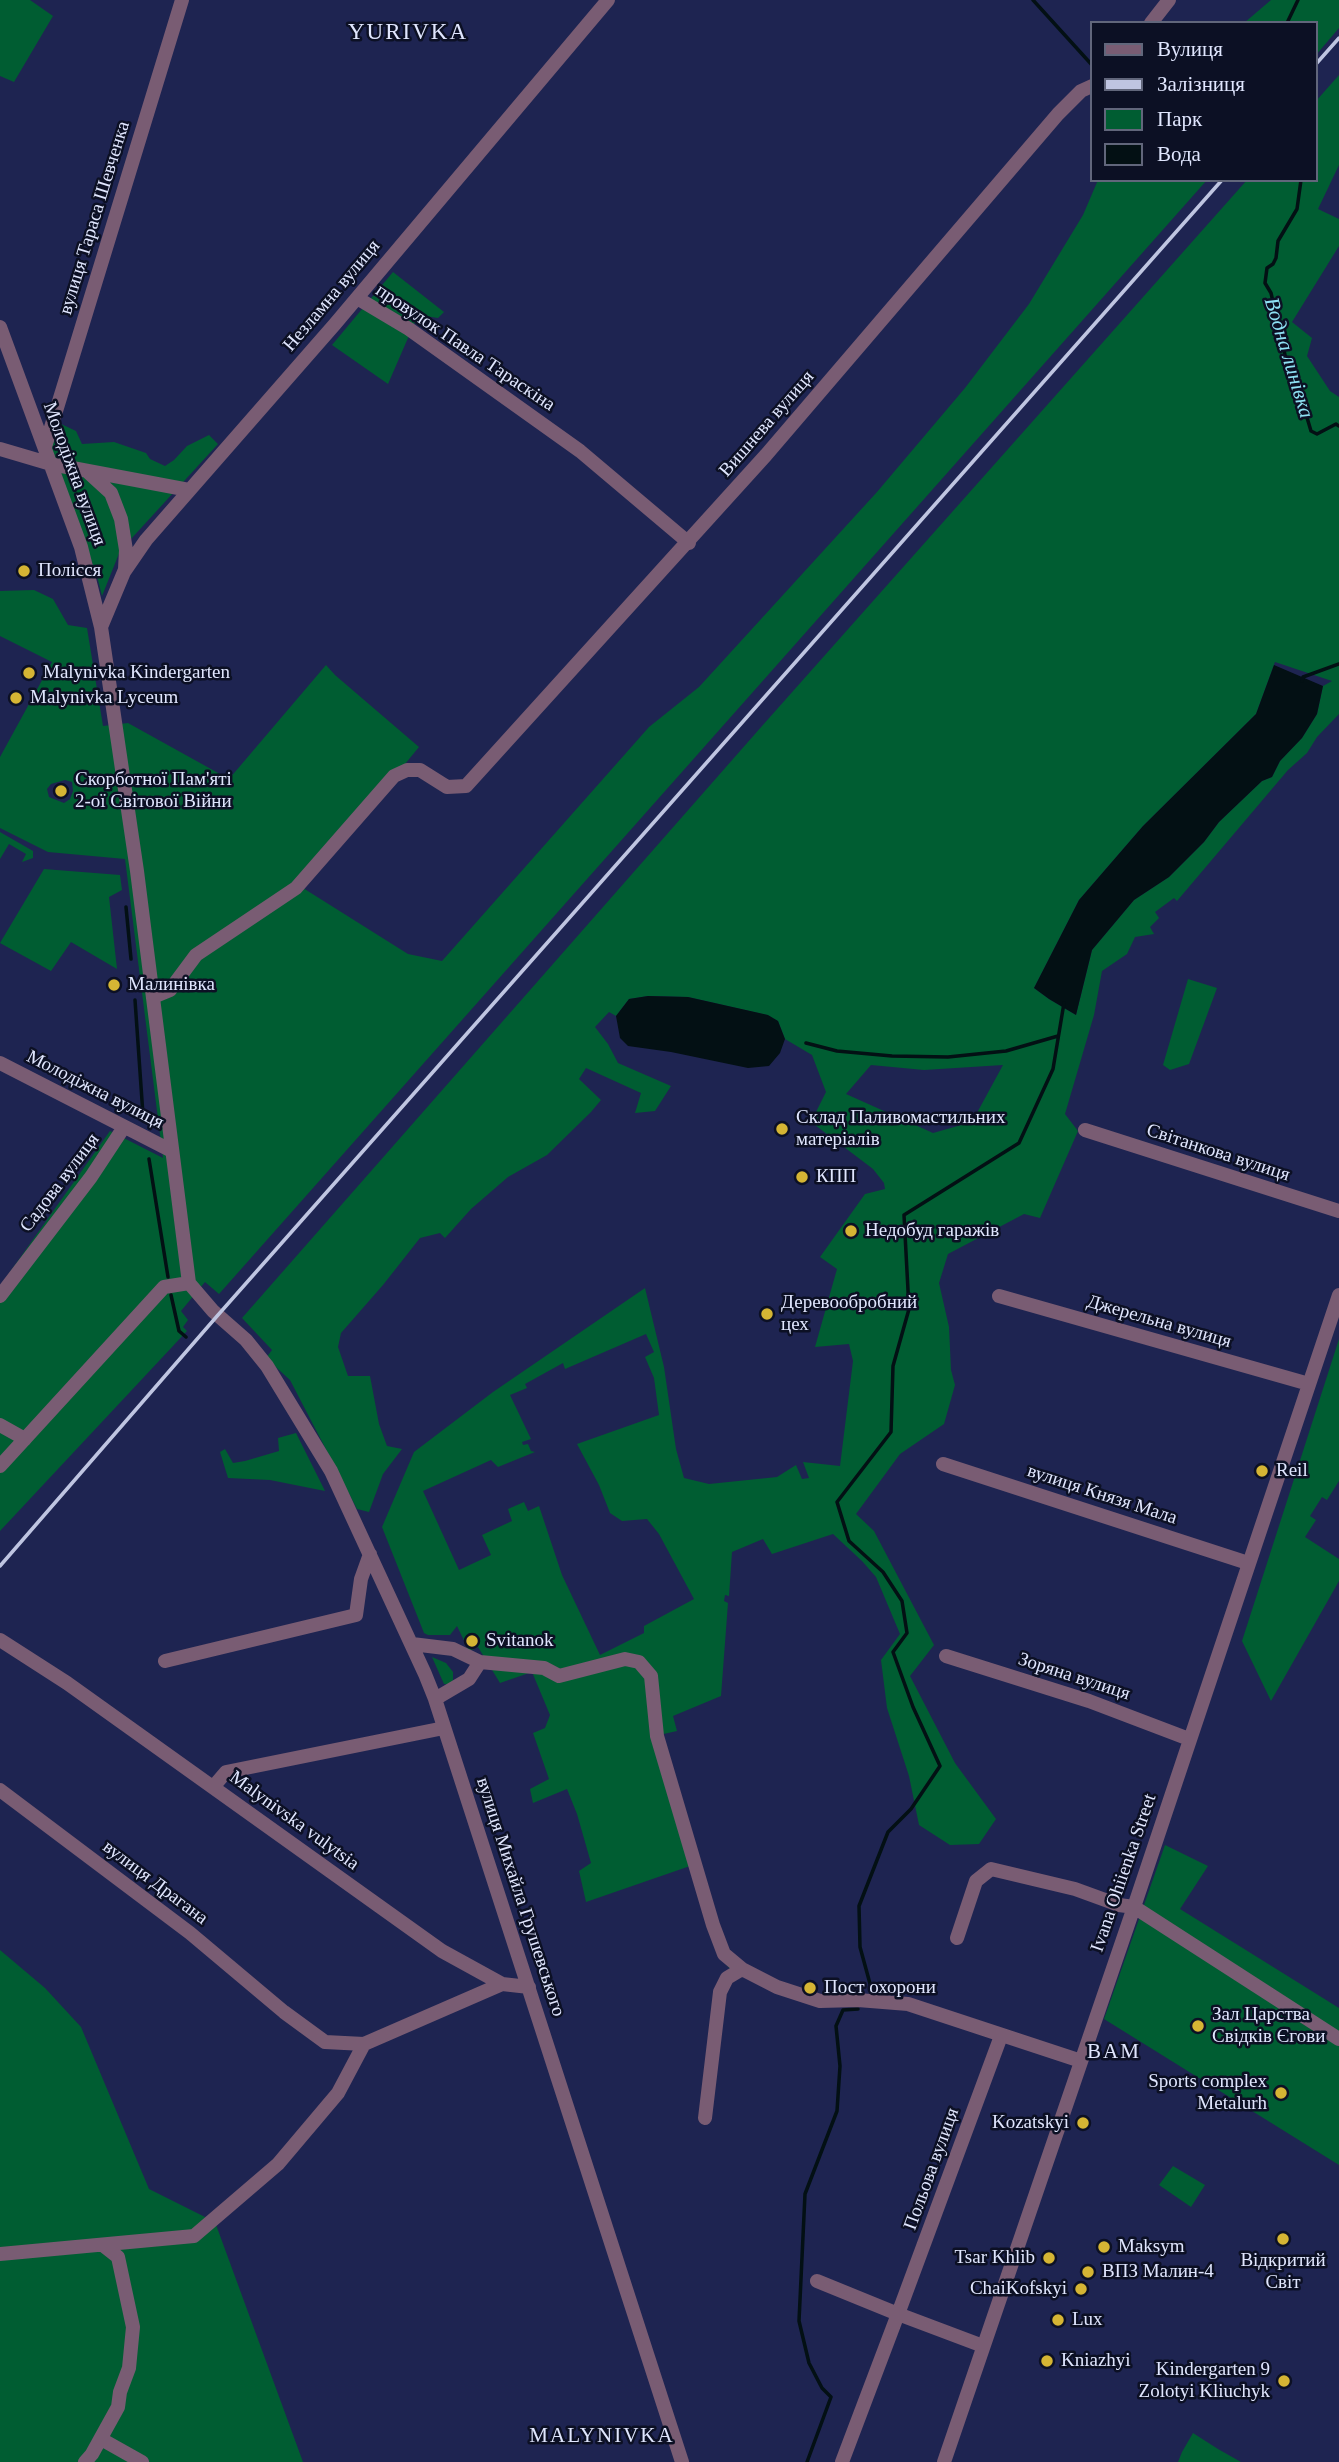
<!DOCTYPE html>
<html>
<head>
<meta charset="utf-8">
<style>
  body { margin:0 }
  #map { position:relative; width:1339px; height:2462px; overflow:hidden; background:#1e2451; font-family:"Times New Roman",serif }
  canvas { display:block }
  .legend { position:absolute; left:1090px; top:21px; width:228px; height:161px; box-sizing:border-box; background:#0c1024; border:2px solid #61667b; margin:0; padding:9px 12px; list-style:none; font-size:21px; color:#e0e6fe }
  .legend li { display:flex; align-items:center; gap:14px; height:35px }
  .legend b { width:35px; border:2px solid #61667b }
</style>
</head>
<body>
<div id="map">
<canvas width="1339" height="2462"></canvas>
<ul class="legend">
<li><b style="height:9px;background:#795c73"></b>Вулиця</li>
<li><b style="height:9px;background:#bfc5e1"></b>Залізниця</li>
<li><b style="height:19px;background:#005d32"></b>Парк</li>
<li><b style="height:19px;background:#031014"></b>Вода</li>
</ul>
</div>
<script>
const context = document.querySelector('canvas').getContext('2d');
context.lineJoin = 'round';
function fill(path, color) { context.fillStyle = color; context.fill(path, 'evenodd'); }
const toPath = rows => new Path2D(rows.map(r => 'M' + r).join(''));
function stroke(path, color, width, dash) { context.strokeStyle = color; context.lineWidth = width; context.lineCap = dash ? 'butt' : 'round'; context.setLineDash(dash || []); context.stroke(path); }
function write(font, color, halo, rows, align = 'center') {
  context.font = font + ' "Times New Roman",serif'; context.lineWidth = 5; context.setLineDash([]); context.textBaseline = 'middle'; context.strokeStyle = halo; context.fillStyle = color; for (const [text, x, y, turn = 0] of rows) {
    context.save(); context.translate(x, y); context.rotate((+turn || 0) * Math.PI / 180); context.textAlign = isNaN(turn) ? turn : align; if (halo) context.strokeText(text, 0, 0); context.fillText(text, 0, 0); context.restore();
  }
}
const green = toPath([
  [0,0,30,0,53,16,14,82,0,76],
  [1271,0,1339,0,1339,28,1316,55,1316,23,1244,23],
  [1339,75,1339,165,1318,209,1339,219,1339,246,1292,322,1312,338,1307,356,1330,391,1339,397,1339,714,1317,737,1307,753,1288,770,1177,901,1174,898,1155,912,1159,918,1150,927,1154,934,1135,937,1127,954,1102,971,1094,1015,1065,1114,1078,1131,1040,1218,1024,1214,948,1254,939,1283,949,1327,951,1370,955,1385,944,1424,900,1454,856,1514,874,1531,934,1645,910,1676,955,1763,996,1819,979,1844,950,1845,919,1825,909,1776,887,1708,881,1660,900,1634,876,1577,862,1561,833,1534,772,1554,763,1539,732,1552,729,1596,725,1595,724,1601,728,1603,721,1696,673,1716,677,1731,659,1735,731,1970,722,1960,693,1865,586,1902,579,1871,591,1863,577,1814,567,1789,533,1803,530,1789,549,1779,533,1733,545,1728,550,1715,532,1672,500,1683,478,1647,469,1651,457,1626,450,1635,428,1635,424,1633,382,1527,414,1452,493,1392,645,1288,664,1367,676,1449,684,1478,709,1484,777,1477,796,1465,802,1479,809,1478,803,1462,840,1466,853,1361,849,1344,815,1347,837,1269,820,1257,865,1194,885,1189,884,1183,873,1169,811,1122,826,1092,812,1055,785,1039,778,1021,767,1015,688,997,648,996,629,999,616,1016,609,1012,595,1027,608,1044,618,1063,671,1086,655,1111,635,1113,641,1093,586,1068,579,1079,601,1100,591,1112,547,1155,508,1177,471,1209,445,1238,440,1233,420,1238,383,1285,341,1333,338,1347,348,1376,370,1376,379,1424,387,1446,402,1449,383,1474,369,1512,357,1509,290,1380,266,1358,272,1350,242,1318,762,726,1247,180,1316,180,1316,101],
  [1275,662,1332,681,1323,686,1317,714,1302,738,1280,761,1272,777,1262,781,1219,822,1204,842,1169,877,1134,900,1092,950,1076,1015,1049,999,1034,988,1079,900,1143,826,1256,714],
  [871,1065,924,1070,1003,1065,972,1122,933,1133,846,1094],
  [646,1334,654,1352,645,1357,654,1378,659,1415,577,1444,599,1485,610,1513,622,1521,647,1519,659,1534,694,1599,644,1626,644,1633,600,1655,562,1575,539,1506,528,1511,524,1502,508,1509,512,1521,482,1535,491,1555,459,1570,423,1491,491,1460,498,1467,535,1452,531,1451,528,1444,523,1445,522,1442,531,1439,510,1395,527,1388,525,1384,563,1363,565,1369],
  [1098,180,1207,180,219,1294,205,1282,181,1311,188,1320,183,1327,187,1331,0,1531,0,1286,110,1131,163,1158,125,859,48,852,0,828,0,757,52,662,0,636,0,591,34,590,53,599,68,625,87,628,103,726,128,723,229,779,326,665,335,675,419,747,303,888,408,954,442,961,649,727,699,687,877,492,965,388,1029,304,1083,215],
  [65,780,72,782,73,791,70,799,64,803,49,797,47,789,51,784],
  [393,272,444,312,438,318,418,315,388,384,332,345],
  [61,424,76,431,82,444,114,442,146,453,150,459,165,466,174,460,187,446,209,435,218,444,120,551,102,596,97,576,48,441],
  [0,832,33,851,33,858,22,862,26,854,9,844,0,859],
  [44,869,120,875,122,890,109,897,117,969,71,942,51,971,0,943],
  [1188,979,1217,988,1189,1064,1170,1070,1163,1065],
  [1339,1339,1339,1481,1327,1500,1322,1497,1310,1516,1316,1520,1305,1537,1339,1559,1339,1581,1271,1701,1242,1641],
  [296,1433,325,1491,270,1480,228,1478,220,1452,225,1449,233,1463,245,1461,279,1451,278,1438],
  [432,1657,446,1663,453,1672,453,1680,450,1684,444,1684],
  [1165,1845,1208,1866,1180,1909,1339,2008,1339,2165,1104,2019],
  [0,1950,45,1988,81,2027,149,2189,215,2222,303,2462,0,2462],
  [1173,2166,1205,2185,1191,2207,1159,2185],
  [1193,2433,1218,2449,1241,2462,1178,2462,1182,2452]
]);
const water = toPath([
  [1274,665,1323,686,1317,714,1302,738,1280,761,1272,777,1262,781,1219,822,1204,842,1169,877,1134,900,1092,950,1076,1015,1049,999,1034,988,1079,900,1143,826,1256,714],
  [648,996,688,997,768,1015,778,1021,785,1039,780,1053,769,1066,748,1068,671,1052,628,1046,620,1038,616,1016,629,999]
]);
const stream = toPath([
  [1033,0,1092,65],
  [1287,23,1298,0],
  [1301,180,1297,209,1278,241,1276,258,1273,264,1267,268,1265,283,1271,293,1285,355,1294,374,1311,431,1317,434,1336,424,1339,426],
  [1302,681,1303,677,1339,664],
  [126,907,131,959],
  [135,1000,143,1115],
  [806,1043,837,1051,892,1056,948,1057,1006,1051,1058,1036],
  [149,1159,168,1277],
  [171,1295,179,1331,186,1337],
  [872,1991,860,1947,859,1906,888,1832,911,1809,940,1766,913,1707,893,1652,907,1633,902,1601,883,1572,849,1541,837,1502,891,1432,893,1366,909,1309,904,1215,1019,1143,1053,1069,1064,1003],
  [807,2462,831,2397,822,2388,809,2363,799,2321,805,2194,837,2111,840,2066,836,2026,843,2010,858,2009]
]);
const minor = toPath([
  [1151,23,1169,0],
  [357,298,409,329,580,451,689,543],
  [0,327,81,547,101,627,137,871,189,1283,213,1311,246,1340,267,1366,331,1471,425,1674,435,1699,682,2462],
  [45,447,182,0],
  [0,449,51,464,189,490],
  [88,472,111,493,121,519,126,550,125,569],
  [101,627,124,572,146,540,335,324,608,0],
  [153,997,170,990,196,955,296,888,394,776,407,770,420,770,447,787,466,786,766,455,1058,114,1081,91,1092,86],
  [0,1063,172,1151],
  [1085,1130,1339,1211],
  [0,1296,91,1177,124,1127],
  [999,1296,1309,1384],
  [0,1425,25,1439],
  [943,1464,1248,1563],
  [0,1466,164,1287,189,1283],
  [0,1640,67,1683,442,1951,502,1984],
  [412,1644,453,1649,480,1662,544,1668,559,1676,625,1659,639,1662,651,1676,657,1736,713,1925,724,1954,742,1969],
  [946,1656,1089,1701,1189,1739],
  [165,1661,356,1615,361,1579,370,1554],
  [435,1699,469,1679,480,1662],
  [214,1786,226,1772,444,1728],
  [0,1790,190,1933,284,2012,325,2042,364,2044,502,1984,529,1987],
  [957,1938,976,1881,991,1869,1075,1889,1119,1905,1134,1907,1339,2039],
  [705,2118,720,1992,727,1978,742,1969,777,1987,820,2001,858,2000,908,2004,1081,2061],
  [0,2254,194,2236,278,2164,338,2093,364,2044],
  [817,2281,898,2314,842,2462],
  [983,2346,898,2314,1001,2036],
  [101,2439,142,2462],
  [85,2462,92,2454,118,2407,120,2392,129,2368,133,2327,118,2257,104,2246],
  [944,2462,1134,1907,1339,1295]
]);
const rail = toPath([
  [1316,64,1339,38],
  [0,1566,218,1315,1222,180]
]);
const markers = [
  [24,571,7,"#d5b534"],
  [29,673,7,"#d5b534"],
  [16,698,7,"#d5b534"],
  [61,791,7,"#d5b534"],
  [114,985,7,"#d5b534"],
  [782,1129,7,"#d5b534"],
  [802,1177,7,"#d5b534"],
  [851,1231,7,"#d5b534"],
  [767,1314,7,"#d5b534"],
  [1262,1471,7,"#d5b534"],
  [472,1641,7,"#d5b534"],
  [810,1988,7,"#d5b534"],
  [1198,2026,7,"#d5b534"],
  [1281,2093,7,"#d5b534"],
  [1083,2123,7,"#d5b534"],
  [1283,2239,7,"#d5b534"],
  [1104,2247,7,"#d5b534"],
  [1049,2258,7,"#d5b534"],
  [1088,2272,7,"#d5b534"],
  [1081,2289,7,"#d5b534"],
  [1058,2320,7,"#d5b534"],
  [1047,2361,7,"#d5b534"],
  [1284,2381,7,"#d5b534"]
];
const streetNames = [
  ["вулиця Тараса Шевченка",95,218,-73],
  ["Незламна вулиця",332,296,-50],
  ["провулок Павла Тараскіна",465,348,34],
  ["Вишнева вулиця",767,424,-49],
  ["Молодіжна вулиця",74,474,70],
  ["Молодіжна вулиця",95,1090,27],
  ["Світанкова вулиця",1218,1153,18],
  ["Садова вулиця",60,1183,-53],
  ["Джерельна вулиця",1159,1322,16],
  ["вулиця Князя Мала",1102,1495,18],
  ["Зоряна вулиця",1074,1677,18],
  ["Malynivska vulytsia",294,1821,36],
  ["Ivana Ohiienka Street",1124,1873,-71],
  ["вулиця Драгана",155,1883,37],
  ["вулиця Михайла Грушевського",520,1897,72],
  ["Польова вулиця",932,2169,-70]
];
const poiNames = [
  ["Полісся",38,571],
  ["Malynivka Kindergarten",43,673],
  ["Malynivka Lyceum",30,698],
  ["Скорботної Пам'яті",75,780],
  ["2-ої Світової Війни",75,802],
  ["Малинівка",128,985],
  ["Склад Паливомастильних",796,1118],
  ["матеріалів",796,1140],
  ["КПП",816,1177],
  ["Недобуд гаражів",865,1231],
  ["Деревообробний",781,1303],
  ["цех",781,1325],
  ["Reil",1276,1471],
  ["Svitanok",486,1641],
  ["Пост охорони",824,1988],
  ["Зал Царства",1212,2015],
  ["Свідків Єгови",1212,2037],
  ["Sports complex",1267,2082,"right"],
  ["Metalurh",1267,2104,"right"],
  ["Kozatskyi",1069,2123,"right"],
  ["Maksym",1118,2247],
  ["Tsar Khlib",1035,2258,"right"],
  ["Відкритий",1283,2261,"center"],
  ["Світ",1283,2283,"center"],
  ["ВПЗ Малин-4",1102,2272],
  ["ChaiKofskyi",1067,2289,"right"],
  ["Lux",1072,2320],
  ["Kniazhyi",1061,2361],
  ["Kindergarten 9",1270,2370,"right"],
  ["Zolotyi Kliuchyk",1270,2392,"right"]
];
const waterNames = [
  ["Водна линівка",1288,358,73]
];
const neighbourhoodNames = [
  ["BAM",1114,2052],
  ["MALYNIVKA",602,2436]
];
const quarterNames = [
  ["YURIVKA",408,33]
];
fill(green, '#005d32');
fill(water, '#031014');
stroke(stream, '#031014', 3.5);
stroke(minor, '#795c73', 14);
stroke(rail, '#bfc5e1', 3.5);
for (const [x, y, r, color] of markers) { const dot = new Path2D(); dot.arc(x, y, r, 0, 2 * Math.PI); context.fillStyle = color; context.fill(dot); stroke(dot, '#0c1024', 2.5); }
write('19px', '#e0e6fe', '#0c1024', streetNames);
write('19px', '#e0e6fe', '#0c1024', poiNames, 'left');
write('italic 21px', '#8ee1f4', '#0c1024', waterNames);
context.letterSpacing = '2px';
write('21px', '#e0e6fe', '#0c1024', neighbourhoodNames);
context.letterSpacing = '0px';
context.letterSpacing = '2px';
write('23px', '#e0e6fe', '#0c1024', quarterNames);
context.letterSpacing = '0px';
</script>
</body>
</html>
